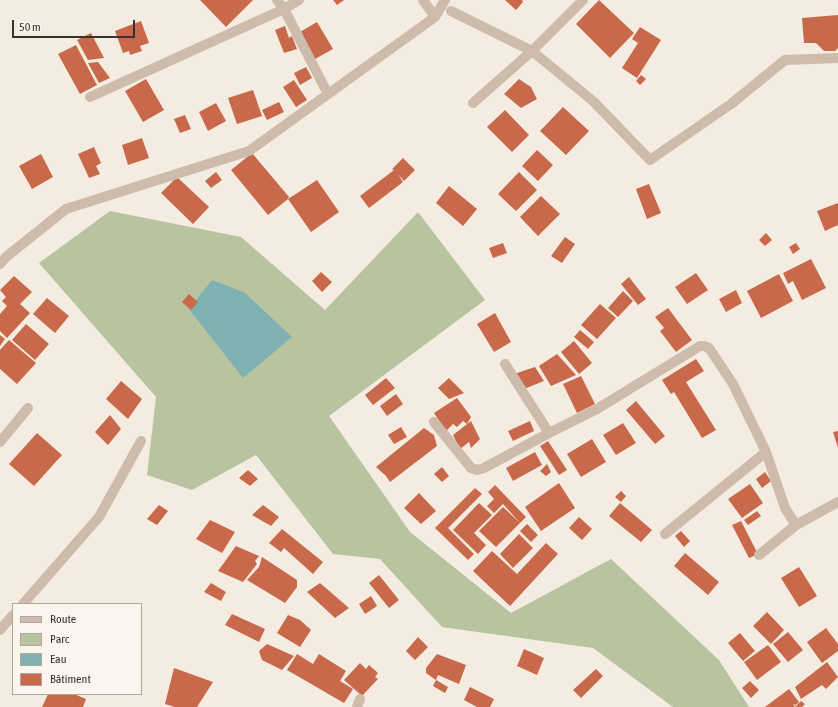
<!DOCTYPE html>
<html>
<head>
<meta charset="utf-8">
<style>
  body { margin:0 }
  #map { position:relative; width:838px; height:707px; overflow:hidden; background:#f4ebe1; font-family:"Asap Condensed",sans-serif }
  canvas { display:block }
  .legend { position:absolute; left:12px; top:603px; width:130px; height:92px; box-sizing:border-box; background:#fbf5ee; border:1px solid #aea6a0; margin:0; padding:5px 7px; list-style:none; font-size:12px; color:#3b302b }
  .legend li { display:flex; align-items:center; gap:8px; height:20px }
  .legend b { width:20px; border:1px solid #aea6a0 }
  .scale { position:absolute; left:12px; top:20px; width:123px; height:18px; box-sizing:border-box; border:2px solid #3b302b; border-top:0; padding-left:5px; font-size:12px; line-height:14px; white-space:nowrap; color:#3b302b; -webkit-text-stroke:3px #fbf5ee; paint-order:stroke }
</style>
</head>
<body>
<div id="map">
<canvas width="838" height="707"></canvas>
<ul class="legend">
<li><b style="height:5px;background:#cdbbac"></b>Route</li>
<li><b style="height:11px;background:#b8c4a0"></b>Parc</li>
<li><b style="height:11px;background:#7fb0b2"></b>Eau</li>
<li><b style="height:11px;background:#c8694b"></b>Bâtiment</li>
</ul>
<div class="scale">50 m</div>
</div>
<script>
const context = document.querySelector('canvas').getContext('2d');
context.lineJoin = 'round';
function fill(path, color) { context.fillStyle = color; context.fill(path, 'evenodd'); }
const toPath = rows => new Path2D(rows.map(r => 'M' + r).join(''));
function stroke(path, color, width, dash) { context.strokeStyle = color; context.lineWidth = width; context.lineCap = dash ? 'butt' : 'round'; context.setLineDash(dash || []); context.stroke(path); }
const green = toPath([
  [110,211,241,237,325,310,418,212,485,300,329,416,410,532,511,613,611,559,719,660,749,707,673,707,593,648,442,627,380,559,333,554,256,455,192,490,147,475,156,397,39,263]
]);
const water = toPath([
  [212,280,245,293,292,337,243,378,189,309]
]);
const building = toPath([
  [200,0,253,0,226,27],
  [333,0,344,0,337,5],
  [505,0,522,0,523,2,516,10],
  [599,0,634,33,610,58,576,24],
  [838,15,838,48,835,51,824,51,816,43,804,43,802,18],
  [141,21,149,43,140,46,142,51,130,55,129,51,123,53,115,31],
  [317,22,333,49,315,59,300,32],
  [285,26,289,38,292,36,297,49,284,53,275,30],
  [640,27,661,40,637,78,622,68,638,43,632,39],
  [91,33,104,58,88,60,77,40],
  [76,45,97,85,80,94,58,54],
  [98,62,110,78,99,83,88,63],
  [306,67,312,78,300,85,294,73],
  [641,75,646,79,640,85,636,81],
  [146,79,164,110,143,122,125,91],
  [519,79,531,87,537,99,521,108,504,94],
  [294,80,307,100,296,107,283,87],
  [253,90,262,116,237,124,228,98],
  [279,102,284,112,267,120,262,110],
  [216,103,226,121,208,131,199,112],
  [563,107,589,131,566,155,540,131],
  [505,110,529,135,512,152,487,127],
  [185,115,191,129,180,133,174,119],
  [142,138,149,158,128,165,122,145],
  [94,147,101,163,96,166,100,174,89,178,78,154],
  [537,150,553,165,538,181,522,166],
  [252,153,289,197,288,199,317,180,339,212,311,232,288,199,268,215,231,170],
  [41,154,53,177,32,189,19,166],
  [403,158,415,170,404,181,398,174,403,182,369,208,360,196,394,170,392,169],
  [216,172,222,180,211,188,205,181],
  [519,172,537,190,516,211,498,194],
  [177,177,209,207,193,224,161,193],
  [649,184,661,213,647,219,636,189],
  [449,186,477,209,463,226,436,203],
  [541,196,560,214,538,236,520,217],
  [838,203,838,225,825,231,817,211],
  [766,233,772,240,765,246,759,240],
  [565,237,575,244,562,263,551,256],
  [503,243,507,253,493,258,489,248],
  [796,243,800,249,793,254,789,247],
  [811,259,826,288,802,300,793,281,788,284,783,273],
  [321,272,332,282,322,292,312,281],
  [696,273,708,290,687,304,675,287],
  [779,274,793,301,761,318,747,291],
  [14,276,32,292,20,304,30,313,7,338,0,331,0,314,7,306,2,301,6,297,0,290],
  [629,277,646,299,638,305,621,284],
  [736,290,742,303,726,312,719,299],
  [623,291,633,301,618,317,608,308],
  [189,294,198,302,191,310,182,302],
  [47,298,69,316,55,333,33,314],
  [600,304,616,318,597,339,581,325],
  [668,308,692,340,676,352,660,331,664,328,655,317],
  [495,313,511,342,494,352,477,324],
  [26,324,49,344,35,360,12,340],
  [580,330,594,342,588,349,574,337],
  [0,335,5,339,0,346],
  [9,340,36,363,17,384,0,369,0,350],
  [574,341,592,363,579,374,561,352],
  [557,354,576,375,551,386,539,366],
  [696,359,704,371,686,382,716,430,702,438,674,392,671,394,662,380],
  [535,367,544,381,524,389,514,374],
  [581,376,595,404,577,413,563,384],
  [386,378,395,388,373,405,365,395],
  [449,378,464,393,449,399,438,388],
  [121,381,142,399,128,419,106,399],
  [396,394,403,404,387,416,380,406],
  [457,398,471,417,467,424,463,421,457,427,453,424,446,431,434,413],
  [636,401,665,436,655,444,626,410],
  [110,415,121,429,108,445,95,432],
  [471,421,480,439,471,448,469,442,460,449,453,435],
  [530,421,534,431,513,441,508,431],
  [623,423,636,443,616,455,603,435],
  [401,427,407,437,394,444,388,435],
  [424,428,434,435,437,446,390,482,386,476,376,467],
  [838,431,838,448,833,432],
  [37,433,62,455,34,486,9,464],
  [592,439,606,462,581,477,567,454],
  [548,441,567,470,559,475,540,446],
  [535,452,542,465,513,481,506,468],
  [547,464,551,472,546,476,540,471],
  [442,467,449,476,442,482,434,474],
  [248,470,258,479,250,486,239,478],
  [765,472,771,481,762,488,756,479],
  [559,483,575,508,541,531,525,507],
  [750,484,763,503,742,518,728,499],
  [495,485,526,517,520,523,503,504,494,513,487,506,494,499,488,492],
  [475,488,482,494,448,528,474,554,468,560,435,528],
  [621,491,626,496,621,502,615,497],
  [419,493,436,511,421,524,404,508],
  [479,503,492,515,474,533,486,545,478,554,453,530],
  [620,503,652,530,641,542,609,516],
  [159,505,168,511,157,525,147,519],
  [263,505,279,517,271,526,252,515],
  [503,507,520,523,496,547,479,531],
  [757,511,761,516,748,525,744,520],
  [579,517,592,529,582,540,569,528],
  [210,520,235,532,222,553,196,539],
  [741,521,758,554,749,558,732,525],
  [527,524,538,535,531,542,520,531],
  [282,529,323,562,313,574,284,548,281,552,269,543],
  [681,531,690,541,684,547,675,536],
  [519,534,533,548,513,568,500,554],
  [546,543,558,554,510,606,473,571,492,551,517,574],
  [236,546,259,556,255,561,257,564,243,582,218,571],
  [685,553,719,582,708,595,674,566],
  [262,557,297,580,297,587,285,603,247,580,259,567],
  [799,567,817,596,799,607,781,578],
  [379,575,399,600,389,608,369,583],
  [211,583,226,592,221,601,204,592],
  [320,583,349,608,335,618,307,592],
  [371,596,377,606,365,614,359,604],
  [767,612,784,630,771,644,753,626],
  [232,614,265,629,259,642,225,625],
  [288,615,300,620,311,630,300,647,277,633],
  [826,628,838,644,838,651,822,663,807,642],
  [788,632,803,650,788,662,773,644],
  [740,633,755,651,743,661,728,643],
  [418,637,428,647,415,660,406,651],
  [267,644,294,656,282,670,262,660,259,651],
  [768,645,781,662,757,680,744,662],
  [524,649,544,658,537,675,517,666],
  [297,654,313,664,319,654,346,671,340,681,353,689,344,703,287,670],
  [437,654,466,665,459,684,438,675,436,680,426,673,426,668],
  [827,662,838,677,826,689,822,685,801,699,795,687],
  [360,663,366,669,369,665,378,673,375,677,378,679,362,696,344,680],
  [174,668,213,682,197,707,175,707,165,704],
  [596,669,603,676,581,698,573,690],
  [436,680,448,687,445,693,433,686],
  [750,681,759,690,751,698,742,688],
  [470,687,494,699,490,707,477,707,464,700],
  [789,689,799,702,796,705,793,704,795,706,794,707,765,707],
  [48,694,74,694,86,699,83,707,42,707],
  [801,701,805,704,802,707,795,707]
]);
const minor = toPath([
  [299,0,284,9,328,94],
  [423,0,435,17],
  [451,11,532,51,593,101,650,160,731,104,785,60,838,58],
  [90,97,284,9,277,0],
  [473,103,532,51,583,0],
  [0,264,6,257,66,209,249,151,435,17,445,0],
  [505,364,549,433],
  [434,422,471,468,477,470,484,468,549,433,597,409,700,346,704,346,709,348,733,384,766,452,785,508,796,525],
  [0,442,28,408],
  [665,534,766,452],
  [759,555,796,525,838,502],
  [23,604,99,517,141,441],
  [0,630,13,615],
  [357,707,360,699]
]);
fill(green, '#b8c4a0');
fill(water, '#7fb0b2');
fill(building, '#c8694b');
stroke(minor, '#cdbbac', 10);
</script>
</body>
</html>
